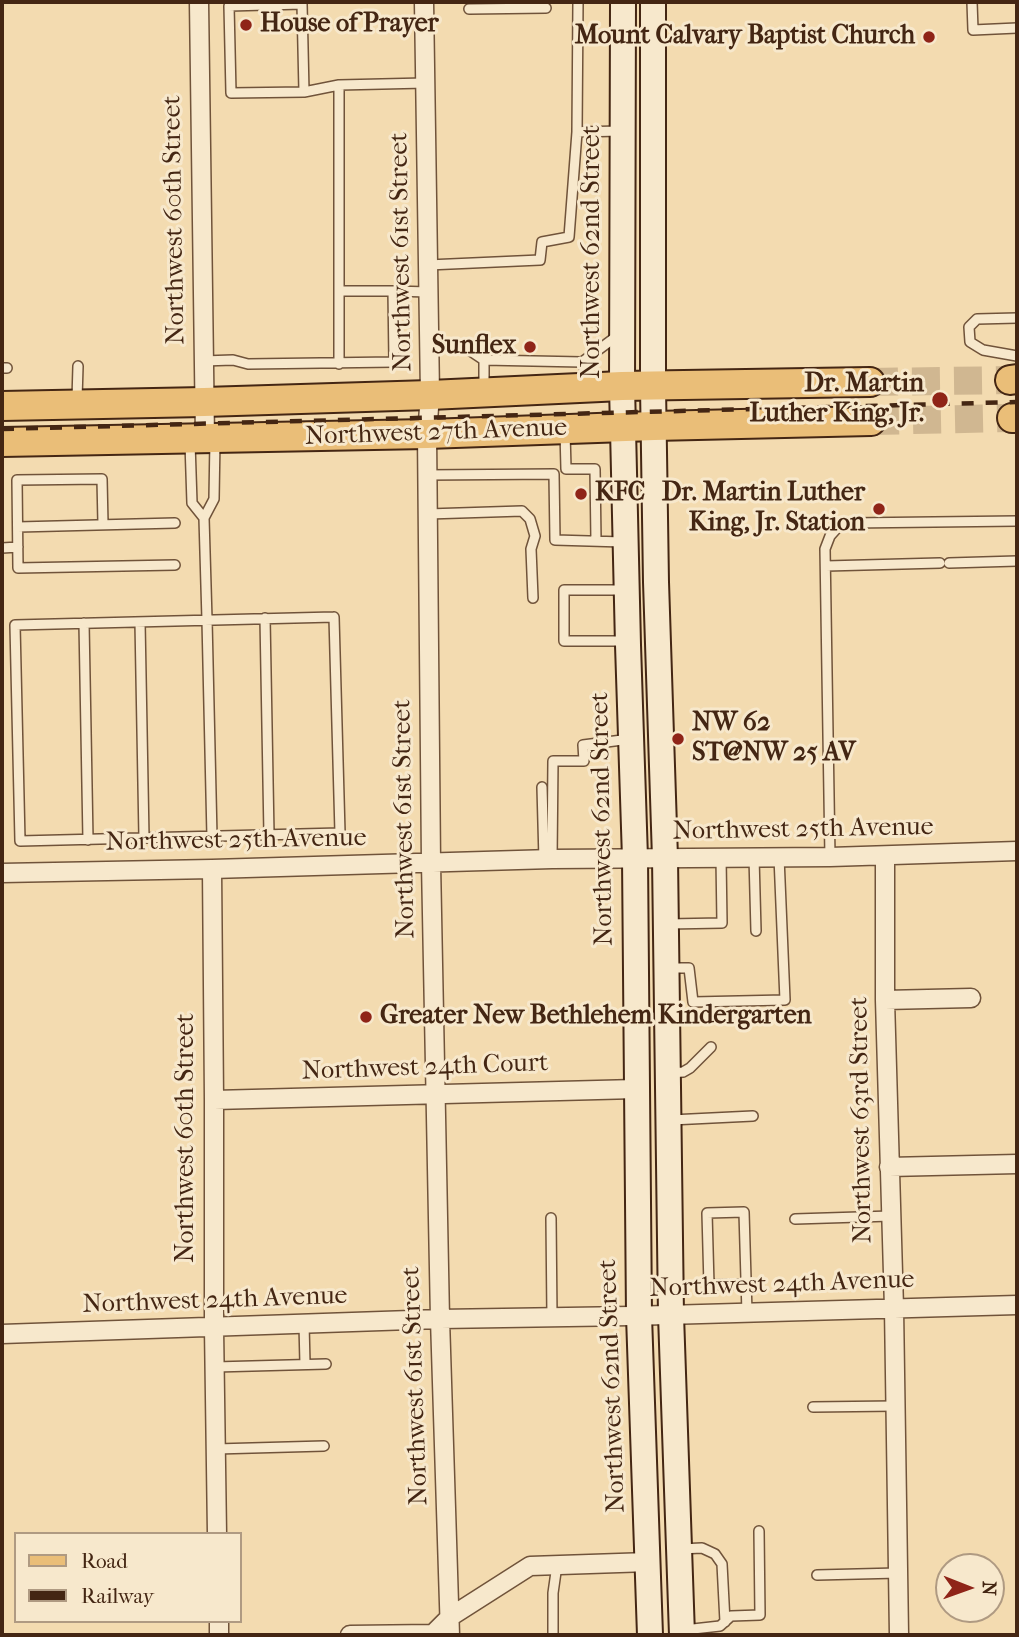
<!DOCTYPE html>
<html>
<head>
<meta charset="utf-8">
<style>
  body { margin:0 }
  #map { position:relative; width:1019px; height:1637px; overflow:hidden; background:#f3dbb0; font-family:"IM FELL French Canon",serif }
  canvas { display:block }
  .frame { position:absolute; inset:0; border:4px solid #442613; pointer-events:none }
  .legend { position:absolute; left:14px; top:1532px; width:228px; height:91px; box-sizing:border-box; background:#f7e8cc; border:2px solid #af9a82; margin:0; padding:9px 12px; list-style:none; font-size:21px; color:#442613 }
  .legend li { display:flex; align-items:center; gap:14px; height:35px }
  .legend b { width:35px; border:2px solid #af9a82 }
  .north { position:absolute; left:935px; top:1553px; width:70px; height:70px; box-sizing:border-box; background:#f7e8cc; border:2px solid #af9a82; border-radius:50%; rotate:91deg; font-size:19px; font-weight:700; line-height:28px; text-align:center; color:#442613 }
  .north::after { content:''; display:block; margin:auto; width:24px; height:32px; background:#8f2418; clip-path:polygon(50% 0,100% 100%,50% 72%,0 100%) }
</style>
</head>
<body>
<div id="map">
<canvas width="1019" height="1637"></canvas>
<div class="frame"></div>
<ul class="legend">
<li><b style="height:9px;background:#eabe78"></b>Road</li>
<li><b style="height:9px;background:#442613"></b>Railway</li>
</ul>
<div class="north">N</div>
</div>
<script>
const context = document.querySelector('canvas').getContext('2d');
context.lineJoin = 'round';
const toPath = rows => new Path2D(rows.map(r => 'M' + r).join(''));
function stroke(path, color, width, dash) { context.strokeStyle = color; context.lineWidth = width; context.lineCap = dash ? 'butt' : 'round'; context.setLineDash(dash || []); context.stroke(path); }
function write(font, color, halo, rows, align = 'center') {
  context.font = font + ' "IM FELL French Canon",serif'; context.lineWidth = 6; context.setLineDash([]); context.textBaseline = 'middle'; context.strokeStyle = halo; context.fillStyle = color; for (const [text, x, y, turn = 0] of rows) {
    context.save(); context.translate(x, y); context.rotate((+turn || 0) * Math.PI / 180); context.textAlign = isNaN(turn) ? turn : align; if (halo) context.strokeText(text, 0, 0); context.fillText(text, 0, 0); context.restore();
  }
}
const primaryTunnel = toPath([
  [870,382,1010,380],
  [871,421,1012,418]
]);
const service = toPath([
  [972,2,973,30,1017,28],
  [469,9,546,8],
  [304,92,302,4,229,6,231,93,304,92,339,85],
  [577,132,621,131],
  [428,265,540,260,542,242,569,237,577,132,578,2],
  [339,291,393,291],
  [1017,318,977,319,969,327,970,342,983,350,1017,356],
  [429,347,463,346,484,360],
  [203,361,233,360,248,364,394,362,393,291,429,292],
  [582,362,617,336],
  [339,364,339,85,425,83],
  [2,368,7,368],
  [484,391,484,360,582,362,591,385],
  [77,399,78,366],
  [565,432,566,469,595,469,596,541],
  [190,443,192,503,204,518],
  [427,475,554,474,555,540,623,542],
  [428,514,522,511,530,519,535,536,531,549,533,598],
  [103,524,102,479,17,480,18,568,175,565],
  [18,527,175,523],
  [2,548,18,547],
  [949,563,1017,561],
  [826,566,940,563],
  [334,617,340,833,20,841,15,625,334,617],
  [265,618,269,835],
  [140,622,144,838],
  [84,623,88,840],
  [625,641,564,641,564,590,625,590],
  [542,787,544,860],
  [212,837,207,620,204,518,214,499,215,440],
  [754,857,756,931],
  [830,857,825,549,830,536,838,527,851,523,1017,521],
  [552,859,553,761,584,761,583,745,630,739],
  [668,924,722,923,721,858],
  [670,968,689,968,693,1002,785,1000,779,857],
  [670,1073,683,1072,690,1068,711,1047],
  [671,1120,753,1116],
  [551,1218,552,1317],
  [795,1219,891,1216],
  [746,1284,709,1285,707,1213,744,1212,747,1313],
  [304,1324,305,1364],
  [215,1367,326,1364],
  [813,1407,895,1406],
  [216,1449,324,1446],
  [680,1549,702,1548,715,1554,722,1564,725,1622],
  [817,1575,898,1573],
  [684,1630,720,1626,731,1616,760,1615,759,1531],
  [553,1635,553,1593,557,1565]
]);
const minor = toPath([
  [199,2,205,438],
  [424,2,430,395,427,434,431,863,440,1319,450,1635],
  [885,856,885,1000,894,1308,899,1635],
  [212,869,214,1100,214,1328,217,1534],
  [2,873,212,869,552,859,830,857,1017,851],
  [885,1000,971,998],
  [214,1100,636,1089],
  [889,1167,1017,1164],
  [2,1334,440,1319,631,1316,1017,1305],
  [219,1621,219,1635],
  [350,1635,433,1634,450,1617,530,1566,649,1562]
]);
const secondary = toPath([
  [623,2,622,386,628,645,635,858,639,1316,650,1635],
  [653,2,653,387,656,582,665,858,671,1315,682,1635]
]);
const primary = toPath([
  [1010,380,1017,379],
  [2,406,204,402,430,395,622,386,870,382],
  [1012,418,1017,418],
  [2,442,427,434,654,426,871,421]
]);
const rail = toPath([
  [2,429,1017,402]
]);
const markers = [
  [246,25,7,"#8f2418"],
  [929,37,7,"#8f2418"],
  [530,347,7,"#8f2418"],
  [940,400,9,"#8f2418"],
  [581,494,7,"#8f2418"],
  [879,509,7,"#8f2418"],
  [678,739,7,"#8f2418"],
  [366,1017,7,"#8f2418"]
];
const poiNames = [
  ["House of Prayer",260,25],
  ["Mount Calvary Baptist Church",915,37,"right"],
  ["Sunflex",516,347,"right"],
  ["Dr. Martin",924,385,"right"],
  ["Luther King, Jr.",924,415,"right"],
  ["KFC",595,494],
  ["Dr. Martin Luther",865,494,"right"],
  ["King, Jr. Station",865,524,"right"],
  ["NW 62",692,724],
  ["ST@NW 25 AV",692,754],
  ["Greater New Bethlehem Kindergarten",380,1017]
];
const streetNames = [
  ["Northwest 60th Street",175,220,-91],
  ["Northwest 61st Street",402,252,-91],
  ["Northwest 62nd Street",593,252,-90],
  ["Northwest 27th Avenue",436,433,-2],
  ["Northwest 61st Street",405,819,-91],
  ["Northwest 62nd Street",603,819,-91],
  ["Northwest 25th Avenue",803,830,-1],
  ["Northwest 25th Avenue",236,841,-1],
  ["Northwest 24th Court",425,1068,-2],
  ["Northwest 63rd Street",862,1120,-91],
  ["Northwest 60th Street",187,1138,-90],
  ["Northwest 24th Avenue",782,1285,-2],
  ["Northwest 24th Avenue",215,1301,-2],
  ["Northwest 61st Street",416,1386,-92],
  ["Northwest 62nd Street",613,1386,-92]
];
stroke(primaryTunnel, '#d0b791', 28, [28, 14]);
stroke(service, '#70533a', 12);
stroke(minor, '#70533a', 21);
stroke(secondary, '#442613', 28);
stroke(primary, '#442613', 32);
stroke(service, '#f7e8cc', 9);
stroke(minor, '#f7e8cc', 18);
stroke(secondary, '#f7e8cc', 24);
stroke(primary, '#eabe78', 28);
stroke(rail, '#442613', 4.5, [12, 12]);
for (const [x, y, r, color] of markers) { const dot = new Path2D(); dot.arc(x, y, r, 0, 2 * Math.PI); context.fillStyle = color; context.fill(dot); stroke(dot, '#f7e8cc', 2.5); }
write('bold 26px', '#442613', '#f7e8cc', poiNames, 'left');
write('26px', '#442613', '#f7e8cc', streetNames);
</script>
</body>
</html>
